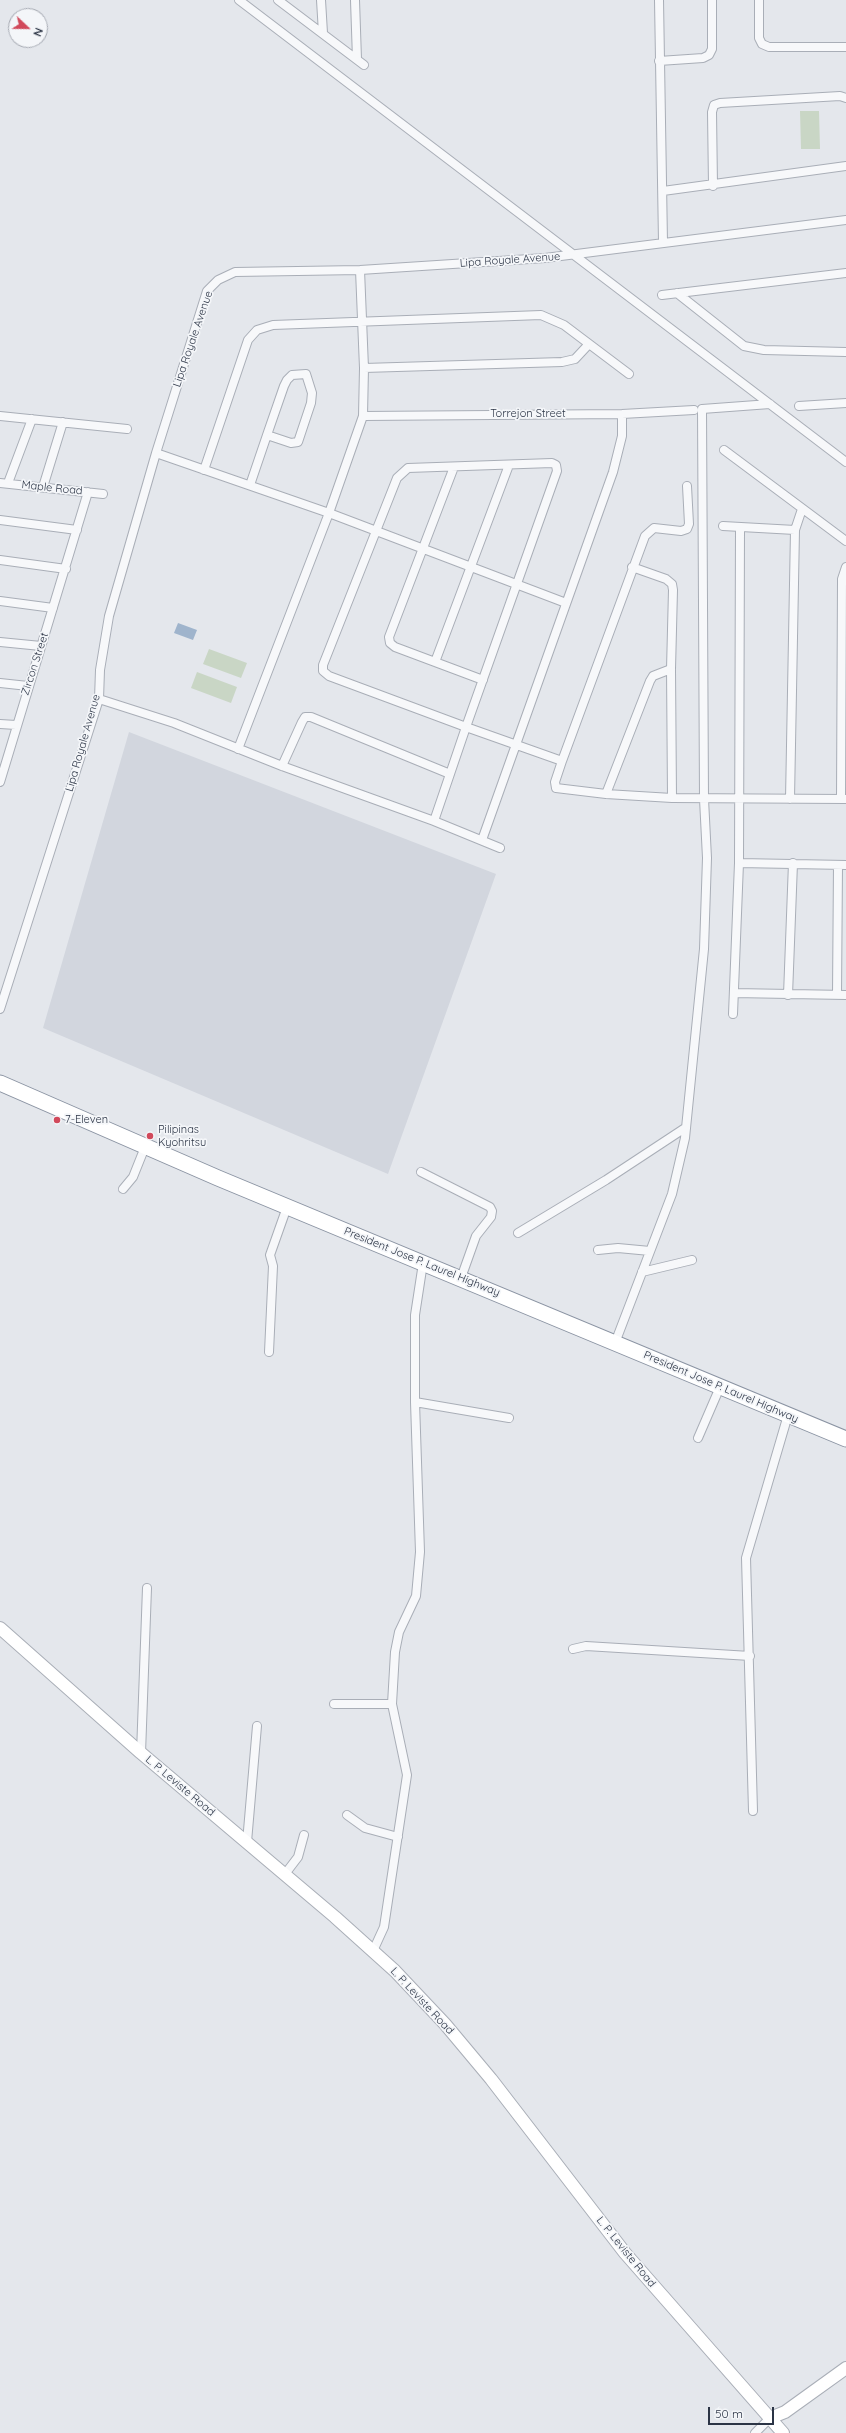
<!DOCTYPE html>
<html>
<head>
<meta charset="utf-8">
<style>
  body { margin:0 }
  #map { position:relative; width:846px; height:2433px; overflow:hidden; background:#e4e7ec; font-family:Quicksand,sans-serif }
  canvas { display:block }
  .north { position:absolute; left:8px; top:8px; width:40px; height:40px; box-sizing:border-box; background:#f4f6f9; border:1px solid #a4a8b1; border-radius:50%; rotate:112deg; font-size:11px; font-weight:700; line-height:16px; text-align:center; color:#2b3445 }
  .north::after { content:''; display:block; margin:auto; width:14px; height:18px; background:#d1495b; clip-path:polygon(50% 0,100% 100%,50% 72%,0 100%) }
  .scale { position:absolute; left:708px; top:2407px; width:66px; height:18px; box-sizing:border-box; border:2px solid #2b3445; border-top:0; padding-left:5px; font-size:12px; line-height:14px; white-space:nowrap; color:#2b3445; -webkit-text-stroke:3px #f4f6f9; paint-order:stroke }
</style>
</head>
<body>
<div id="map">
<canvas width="846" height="2433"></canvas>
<div class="north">N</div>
<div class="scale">50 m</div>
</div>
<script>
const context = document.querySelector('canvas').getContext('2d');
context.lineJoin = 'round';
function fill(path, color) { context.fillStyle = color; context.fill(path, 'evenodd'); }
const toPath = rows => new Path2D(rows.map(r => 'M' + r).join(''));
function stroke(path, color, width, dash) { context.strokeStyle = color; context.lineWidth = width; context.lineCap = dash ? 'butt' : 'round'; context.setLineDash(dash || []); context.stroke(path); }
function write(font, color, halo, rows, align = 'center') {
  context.font = font + ' Quicksand,sans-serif'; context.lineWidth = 3.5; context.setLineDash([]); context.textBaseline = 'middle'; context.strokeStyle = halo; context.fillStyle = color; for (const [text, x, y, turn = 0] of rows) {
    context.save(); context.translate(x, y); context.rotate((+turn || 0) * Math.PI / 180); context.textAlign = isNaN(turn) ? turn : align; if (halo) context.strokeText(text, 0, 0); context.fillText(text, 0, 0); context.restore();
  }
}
const built = toPath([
  [129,732,496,874,388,1174,43,1028]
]);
const green = toPath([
  [800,111,819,111,820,149,801,149],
  [209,649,247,663,241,678,203,664],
  [197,672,237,687,231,703,191,688]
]);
const water = toPath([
  [178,623,197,630,193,640,174,633]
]);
const street = toPath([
  [239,0,846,462],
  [278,0,364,65],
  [321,0,323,33],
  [355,0,357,59],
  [659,0,663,242],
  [759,0,759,38,762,44,769,47,846,47],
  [659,61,703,58,709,55,712,49,712,0],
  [713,186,712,112,714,105,720,103,840,96,846,98],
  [663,191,846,166],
  [677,293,744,346,764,350,846,352],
  [662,295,846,273],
  [364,368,562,362,575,359,589,344],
  [799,406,846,403],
  [0,416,127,429],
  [363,416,622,414,694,410],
  [724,450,846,541],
  [156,453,329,513,566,603],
  [454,467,389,637,390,643,395,647,483,680],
  [204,470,248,340,257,330,273,325,541,315,564,325,629,374],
  [0,483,103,494],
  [8,483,32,419],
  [250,485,267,435,284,386,287,380,292,375,306,374,312,393,311,403,298,442,291,443,267,435],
  [687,486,689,524,687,529,681,531,654,528,645,536,562,761,555,782,556,788,606,794,672,798,846,799],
  [43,487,63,422],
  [0,520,77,530],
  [723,526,795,530],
  [0,560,66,569],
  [632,567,666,579,672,584,673,590,671,669,672,798],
  [0,601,53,608],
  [0,642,41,646],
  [435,662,509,465],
  [0,683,28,686],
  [99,699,174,723,282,766,434,821,500,848],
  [0,724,16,725],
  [238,749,329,513,363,416,364,368,360,270],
  [282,766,302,722,305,717,311,717,450,774],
  [0,782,88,492],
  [606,794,650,681,653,676,671,669],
  [790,799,795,530,802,509],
  [841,799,842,579,846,567],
  [434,821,466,727,557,471,556,465,552,463,408,468,397,478,323,665,323,671,329,676,466,727,562,761],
  [482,840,613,472,622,436,622,414],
  [739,863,846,865],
  [734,993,846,995],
  [788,995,793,863],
  [837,995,838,865],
  [0,1009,99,699,100,670,109,616,156,453,207,291,218,280,235,272,360,270,545,258,846,220],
  [733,1014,739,863,740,527],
  [421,1172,490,1207,492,1211,491,1217,476,1236,461,1278],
  [123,1189,133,1177,145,1147],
  [518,1233,606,1180,685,1128],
  [598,1250,618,1248,650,1251],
  [423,1263,415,1315,415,1402,509,1418],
  [642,1272,692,1260],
  [615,1343,672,1194,685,1138,704,949,707,858,704,799,702,409,770,404],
  [269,1352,273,1266,270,1255,287,1207],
  [698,1438,720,1387],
  [573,1649,586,1646,750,1656],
  [334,1704,392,1704,395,1652,399,1632,416,1596,420,1552,415,1402],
  [141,1753,147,1588],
  [753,1811,746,1558,788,1415],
  [347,1815,365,1828,398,1837],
  [247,1842,257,1726],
  [285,1874,298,1857,304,1835],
  [373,1951,384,1927,407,1775,392,1704],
  [755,2433,770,2418]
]);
const secondary = toPath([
  [0,1628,141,1753,335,1917,395,1971,445,2024,491,2079,625,2253,783,2433],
  [770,2418,785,2412,846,2368]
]);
const highway = toPath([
  [0,1083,218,1178,846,1439]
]);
const markers = [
  [57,1120,4,"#d1495b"],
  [150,1136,4,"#d1495b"]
];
const streetNames = [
  ["Lipa Royale Avenue",510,260,-4],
  ["Lipa Royale Avenue",193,339,-71],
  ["Torrejon Street",528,414],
  ["Maple Road",52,488,6],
  ["Zircon Street",35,664,-72],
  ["Lipa Royale Avenue",83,743,-74],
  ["President Jose P. Laurel Highway",422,1262,22],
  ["President Jose P. Laurel Highway",721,1387,23],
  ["L. P. Leviste Road",180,1786,40],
  ["L. P. Leviste Road",422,2001,47],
  ["L. P. Leviste Road",626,2252,51]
];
const poiNames = [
  ["7-Eleven",65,1120],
  ["Pilipinas",158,1130],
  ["Kyohritsu",158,1143]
];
fill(built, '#d2d6de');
fill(green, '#c9d6c5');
fill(water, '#9fb4cc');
stroke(street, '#a9aeb7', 10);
stroke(secondary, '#a9aeb7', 14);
stroke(highway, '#8b94a3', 17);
stroke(street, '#f7f8fa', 8);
stroke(secondary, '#fff', 12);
stroke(highway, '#fff', 15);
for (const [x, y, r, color] of markers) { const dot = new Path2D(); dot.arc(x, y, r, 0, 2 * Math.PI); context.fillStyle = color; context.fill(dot); stroke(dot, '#f4f6f9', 1.5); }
write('11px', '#2b3445', '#f4f6f9', streetNames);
write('11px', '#2b3445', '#f4f6f9', poiNames, 'left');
</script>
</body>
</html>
